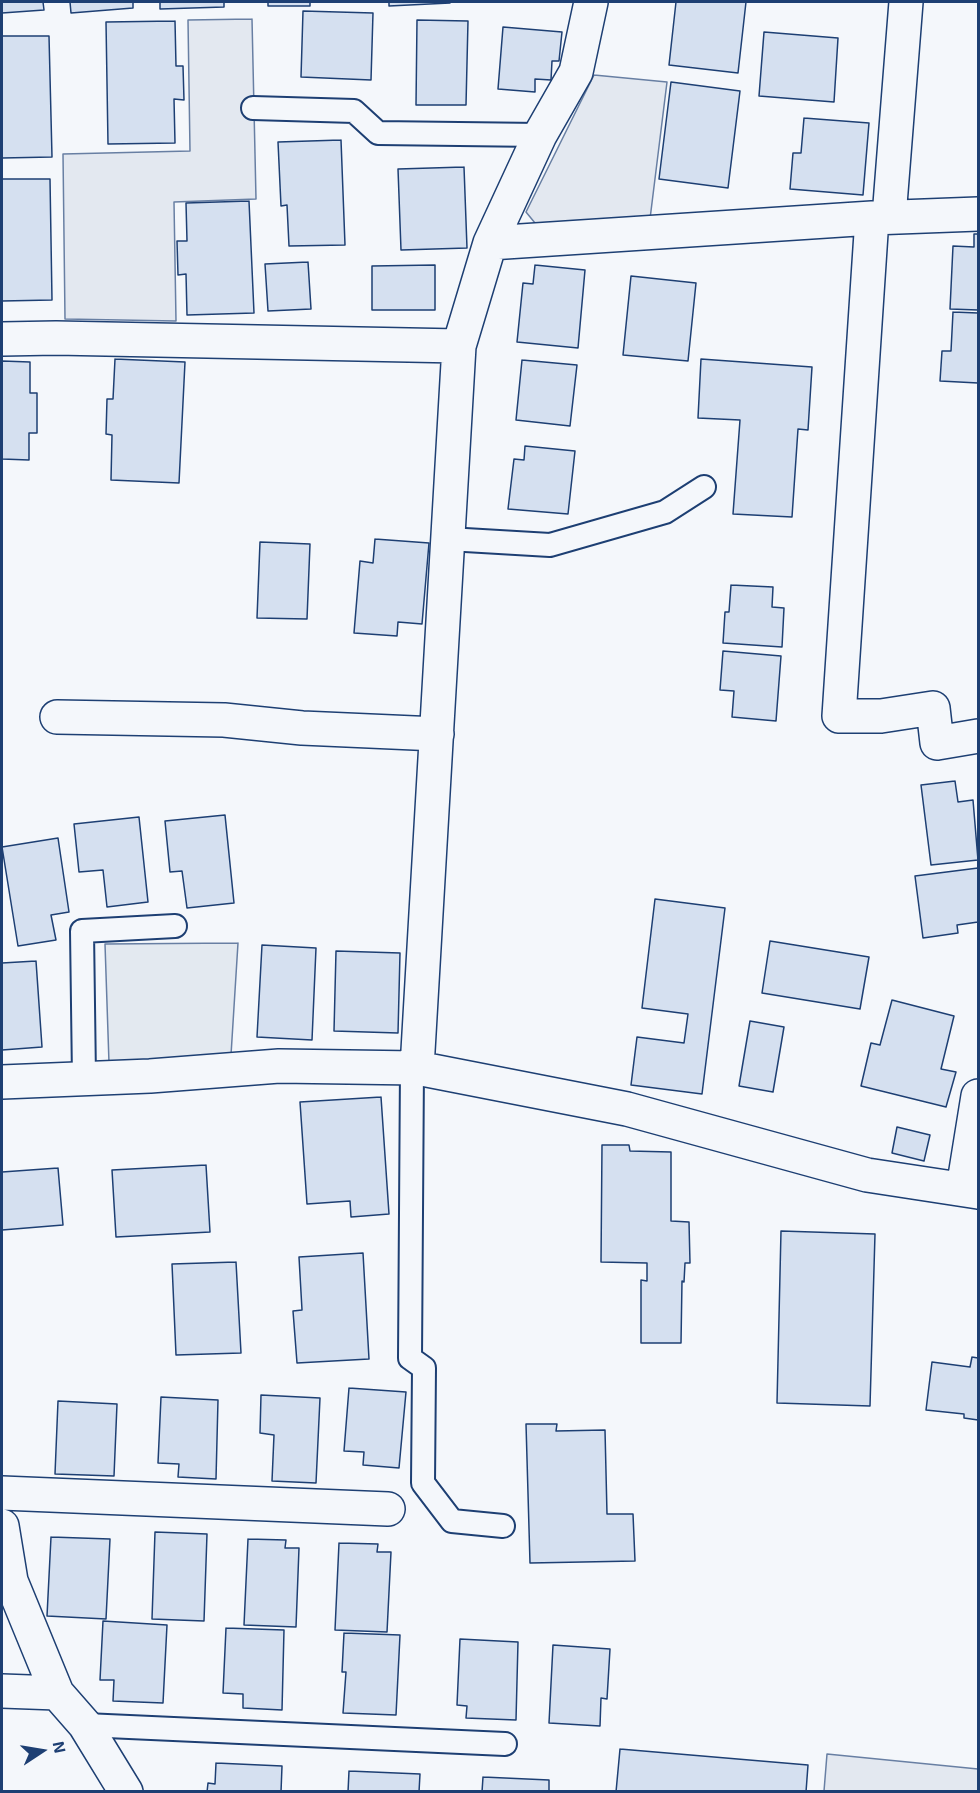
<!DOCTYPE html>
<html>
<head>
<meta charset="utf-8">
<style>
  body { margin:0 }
  #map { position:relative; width:980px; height:1793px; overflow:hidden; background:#f4f7fb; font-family:"Exo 2",sans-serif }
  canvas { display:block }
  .frame { position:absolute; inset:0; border:3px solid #1d3f73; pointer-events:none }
  .north { position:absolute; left:12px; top:1721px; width:60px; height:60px; -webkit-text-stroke:4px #f4f7fb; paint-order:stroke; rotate:78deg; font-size:16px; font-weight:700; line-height:24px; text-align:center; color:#1d3f73 }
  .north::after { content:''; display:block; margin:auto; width:21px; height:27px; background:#1d3f73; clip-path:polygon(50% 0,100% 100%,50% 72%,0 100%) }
</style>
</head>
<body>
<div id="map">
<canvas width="980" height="1793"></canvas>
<div class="frame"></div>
<div class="north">N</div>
</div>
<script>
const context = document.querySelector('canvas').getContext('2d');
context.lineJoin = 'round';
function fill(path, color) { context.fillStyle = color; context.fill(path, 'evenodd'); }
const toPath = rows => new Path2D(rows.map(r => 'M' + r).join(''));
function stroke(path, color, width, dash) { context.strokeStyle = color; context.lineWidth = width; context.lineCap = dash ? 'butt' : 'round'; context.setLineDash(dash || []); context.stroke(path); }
const green = toPath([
  [238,943,231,1055,109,1063,105,944,238,943]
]);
const parking = toPath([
  [252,19,256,199,174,202,176,321,65,319,63,154,190,151,188,20,252,19],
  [594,75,667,82,650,219,535,223,526,212,594,75],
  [827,1754,978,1769,978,1791,824,1791,827,1754]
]);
const building = toPath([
  [2,2,43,2,44,10,2,13,2,2],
  [70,2,133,2,133,8,71,13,70,2],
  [160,2,224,2,224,7,160,9,160,2],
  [268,2,310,2,310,6,268,6,268,2],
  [389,2,450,2,450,3,389,6,389,2],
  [676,2,746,2,738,73,669,65,676,2],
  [303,11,373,13,371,80,301,77,303,11],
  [417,20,468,21,466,105,416,105,417,20],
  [175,21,176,66,183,66,184,100,174,99,175,143,108,144,106,22,175,21],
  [503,27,562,32,559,61,552,61,551,80,535,79,535,92,498,89,503,27],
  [764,32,838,38,834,102,759,96,764,32],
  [2,36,49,36,52,157,2,158,2,36],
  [671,82,740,91,728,188,659,179,671,82],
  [804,118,869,123,863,195,790,189,793,153,801,153,804,118],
  [341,140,345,245,289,246,287,205,281,206,278,142,341,140],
  [464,167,467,248,401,250,398,169,464,167],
  [2,179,50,179,52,300,2,301,2,179],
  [249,201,254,313,187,315,186,274,178,275,177,241,187,241,186,203,249,201],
  [974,234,978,234,978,310,950,309,953,246,974,247,974,234],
  [308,262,311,309,268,311,265,264,308,262],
  [435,265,435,310,372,310,372,266,435,265],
  [535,265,585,270,578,348,517,342,523,283,533,284,535,265],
  [631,276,696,283,688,361,623,355,631,276],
  [953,312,978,313,978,383,940,381,942,351,951,351,953,312],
  [115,359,185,362,179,483,111,480,112,435,106,434,107,399,113,399,115,359],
  [701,359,812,367,808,430,798,429,792,517,733,514,740,420,698,418,701,359],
  [522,360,577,365,570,426,516,420,522,360],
  [2,361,30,362,30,393,37,393,37,433,29,433,29,460,2,459,2,361],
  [525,446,575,451,568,514,508,509,514,459,524,460,525,446],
  [375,539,429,543,422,624,398,622,397,636,354,633,360,561,373,563,375,539],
  [260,542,310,544,307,619,257,618,260,542],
  [731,585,773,587,772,607,784,608,782,647,723,643,725,612,729,612,731,585],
  [723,651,781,656,776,721,732,717,734,691,720,690,723,651],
  [955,781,958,802,973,800,978,860,931,865,921,785,955,781],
  [225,815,234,903,187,908,182,871,170,872,165,821,225,815],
  [139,817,148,902,107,907,103,870,79,872,74,824,139,817],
  [58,838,69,912,51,915,56,940,18,946,2,847,58,838],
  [978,868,978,922,957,925,958,933,923,938,915,876,978,868],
  [655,899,725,908,702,1094,631,1085,637,1037,684,1043,688,1014,642,1008,655,899],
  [770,941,869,957,860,1009,762,993,770,941],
  [262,945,316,948,312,1040,257,1037,262,945],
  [336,951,400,953,398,1033,334,1031,336,951],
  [36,961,42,1047,2,1050,2,963,36,961],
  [892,1000,954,1016,941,1069,956,1072,946,1107,861,1086,871,1043,880,1045,892,1000],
  [750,1021,784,1027,773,1092,739,1086,750,1021],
  [381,1097,389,1214,351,1217,350,1201,307,1204,300,1102,381,1097],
  [897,1127,930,1135,924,1161,892,1153,897,1127],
  [602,1145,629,1145,630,1151,671,1152,671,1221,689,1222,690,1263,685,1263,684,1282,682,1281,681,1343,641,1343,641,1280,647,1281,647,1263,601,1262,602,1145],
  [206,1165,210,1232,116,1237,112,1170,206,1165],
  [58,1168,63,1225,2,1230,2,1172,58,1168],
  [781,1231,875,1234,870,1406,777,1403,781,1231],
  [363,1253,369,1359,297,1363,293,1311,302,1310,299,1257,363,1253],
  [236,1262,241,1353,176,1355,172,1264,236,1262],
  [972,1357,978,1358,978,1420,964,1418,964,1414,926,1410,932,1362,970,1367,972,1357],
  [349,1388,406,1392,399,1468,363,1465,364,1452,344,1451,349,1388],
  [261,1395,320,1398,316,1483,272,1481,274,1435,260,1433,261,1395],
  [161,1397,218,1400,216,1479,178,1477,179,1464,158,1463,161,1397],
  [58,1401,117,1404,114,1476,55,1474,58,1401],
  [526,1424,557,1424,556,1431,605,1430,607,1514,633,1514,635,1561,530,1563,526,1424],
  [155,1532,207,1534,204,1621,152,1619,155,1532],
  [51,1537,110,1539,106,1619,47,1616,51,1537],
  [248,1539,286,1540,285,1548,299,1548,296,1627,244,1625,248,1539],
  [339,1543,378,1544,377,1552,391,1552,387,1632,335,1630,339,1543],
  [103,1621,167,1625,163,1703,113,1701,114,1680,100,1680,103,1621],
  [226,1628,284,1630,282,1710,243,1708,243,1694,223,1693,226,1628],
  [344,1633,400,1635,396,1715,343,1713,346,1672,342,1672,344,1633],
  [460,1639,518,1642,516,1720,466,1718,467,1706,457,1705,460,1639],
  [553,1645,610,1649,607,1699,601,1698,600,1726,549,1723,553,1645],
  [620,1749,808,1765,806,1792,616,1792,620,1749],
  [216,1763,282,1766,281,1792,207,1792,208,1783,215,1784,216,1763],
  [349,1771,420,1774,419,1792,348,1792,349,1771],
  [483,1777,549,1780,549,1792,482,1792,483,1777]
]);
const service = toPath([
  [253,108,354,111,378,133,540,135],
  [448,539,550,545,665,512,704,487],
  [412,1067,410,1358,424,1368,423,1483,452,1521,503,1526],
  [84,1078,82,931,175,926],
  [85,1725,505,1744]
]);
const minor = toPath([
  [889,217,906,2],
  [872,218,839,716,881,716,933,708,937,743,978,736],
  [490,243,872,218,978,214],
  [2,339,56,338,459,346],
  [57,717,224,720,302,728,437,734],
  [417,1068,459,346,490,243,540,135,576,72,591,2],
  [2,1082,150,1076,279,1066,417,1068,627,1109,867,1175,978,1192],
  [963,1189,978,1096],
  [2,1493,388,1509],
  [2,1526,11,1581,57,1693,85,1725,126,1792],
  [2,1691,57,1693]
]);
fill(green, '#e3e9f0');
stroke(green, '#687fa3', 1.5);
fill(parking, '#e3e8f0');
stroke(parking, '#687fa3', 1.5);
fill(building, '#d5e0f0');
stroke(building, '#1d3f73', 1.5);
stroke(service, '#1d3f73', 26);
stroke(minor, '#1d3f73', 36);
stroke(service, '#f4f7fb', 22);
stroke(minor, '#f4f7fb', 33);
</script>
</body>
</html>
